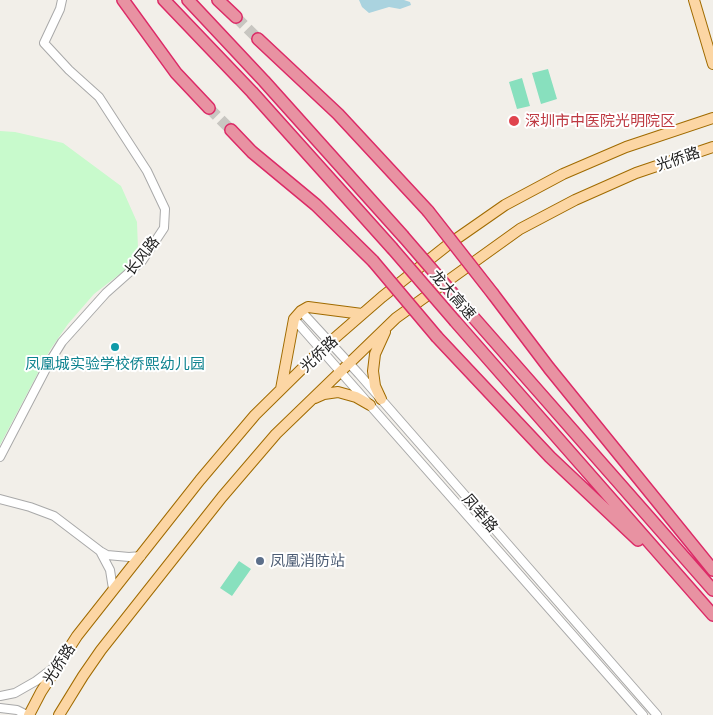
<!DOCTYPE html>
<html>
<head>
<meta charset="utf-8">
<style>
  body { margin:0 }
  canvas { display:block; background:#f2efe9 }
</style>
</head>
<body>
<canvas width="713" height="715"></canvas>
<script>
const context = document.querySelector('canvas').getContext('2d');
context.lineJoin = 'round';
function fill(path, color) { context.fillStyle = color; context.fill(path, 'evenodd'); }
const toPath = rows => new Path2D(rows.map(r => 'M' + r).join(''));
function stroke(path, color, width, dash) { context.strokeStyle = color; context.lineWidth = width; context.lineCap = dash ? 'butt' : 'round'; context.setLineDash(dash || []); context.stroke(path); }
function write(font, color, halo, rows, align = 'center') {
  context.font = font + ' Ubuntu,"Noto Sans SC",sans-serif'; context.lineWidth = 4; context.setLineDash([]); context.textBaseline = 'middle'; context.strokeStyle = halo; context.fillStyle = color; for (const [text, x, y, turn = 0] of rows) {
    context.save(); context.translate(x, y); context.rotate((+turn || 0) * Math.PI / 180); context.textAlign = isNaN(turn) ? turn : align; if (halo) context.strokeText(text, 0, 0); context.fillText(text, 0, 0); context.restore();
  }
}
const park = toPath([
  [0,131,15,132,63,143,121,186,137,222,138,249,125,270,94,294,68,324,50,350,0,445]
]);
const pitch = toPath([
  [548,69,557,99,541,104,532,73],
  [522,78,530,106,517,109,509,82],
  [239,561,251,569,232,596,220,588]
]);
const water = toPath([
  [359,0,404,0,410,2,411,5,400,9,389,7,369,13,362,7]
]);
const highwayTunnel = toPath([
  [236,17,258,39],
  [209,108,231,130]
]);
const minor = toPath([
  [301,311,359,374,657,715],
  [294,319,643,715],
  [0,457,49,363,62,342,106,293,142,261,164,228,165,209,147,171,99,97,69,70,44,43,60,9,62,0],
  [0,499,30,507,54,516,100,551,107,555,129,557,141,556],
  [101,553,110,570,113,589],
  [0,696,15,693,36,681,56,666],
  [0,708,17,710,27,715]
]);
const major = toPath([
  [694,0,713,64],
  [281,389,294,319,301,311,308,307,362,314],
  [315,398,324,394,338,392,356,397,370,405],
  [381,399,375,386,373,371,375,354,385,332],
  [29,715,41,692,77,636,200,480,255,415,321,350,382,297,449,244,505,205,563,174,626,147,713,118],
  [59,715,83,676,101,650,222,497,276,434,396,318,520,229,575,200,636,173,713,147]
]);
const highway = toPath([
  [123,0,176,73,209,108],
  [164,0,252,92,392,248],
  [188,0,264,81,403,236],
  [218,0,236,17],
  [258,39,338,114,428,211],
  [231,130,252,152,316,205,373,261],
  [493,294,549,368,713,570],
  [467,310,713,590],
  [455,321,713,615],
  [437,337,550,457,638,540]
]);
const highwayBridge = toPath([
  [428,211,493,294],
  [403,236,467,310],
  [392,248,455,321],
  [373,261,437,337]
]);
const markers = [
  [514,121,6,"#e0444e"],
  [115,347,5,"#0f9aa8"],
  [260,561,5,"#5c6f8a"]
];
const healthNames = [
  ["深圳市中医院光明院区",525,121]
];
const streetNames = [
  ["光侨路",678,159,-19],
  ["长风路",142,256,-51],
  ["龙大高速",453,295,49],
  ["光侨路",319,354,-43],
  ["凤举路",480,513,49],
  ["光侨路",59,664,-57]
];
const cultureNames = [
  ["凤凰城实验学校侨熙幼儿园",115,364]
];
const serviceNames = [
  ["凤凰消防站",270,561]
];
fill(park, '#c8facc');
fill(pitch, '#88e0be');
fill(water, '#aad3df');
stroke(highwayTunnel, '#c8c6c1', 11, [11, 5.5]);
stroke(minor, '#a9a9a9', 10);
stroke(major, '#a06b00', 12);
stroke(highway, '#dc2a67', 14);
stroke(minor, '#fff', 8);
stroke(major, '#fcd6a4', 10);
stroke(highway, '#e892a2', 11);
stroke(highwayBridge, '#dc2a67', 14, []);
stroke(highwayBridge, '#e892a2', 11);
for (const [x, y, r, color] of markers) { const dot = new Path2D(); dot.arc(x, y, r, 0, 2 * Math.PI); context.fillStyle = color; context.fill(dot); stroke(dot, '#fff', 2); }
write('15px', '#be3a42', '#fff', healthNames, 'left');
write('15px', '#222', '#fff', streetNames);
write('15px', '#0d838f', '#fff', cultureNames);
write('15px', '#4e5e75', '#fff', serviceNames, 'left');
</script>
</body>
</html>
